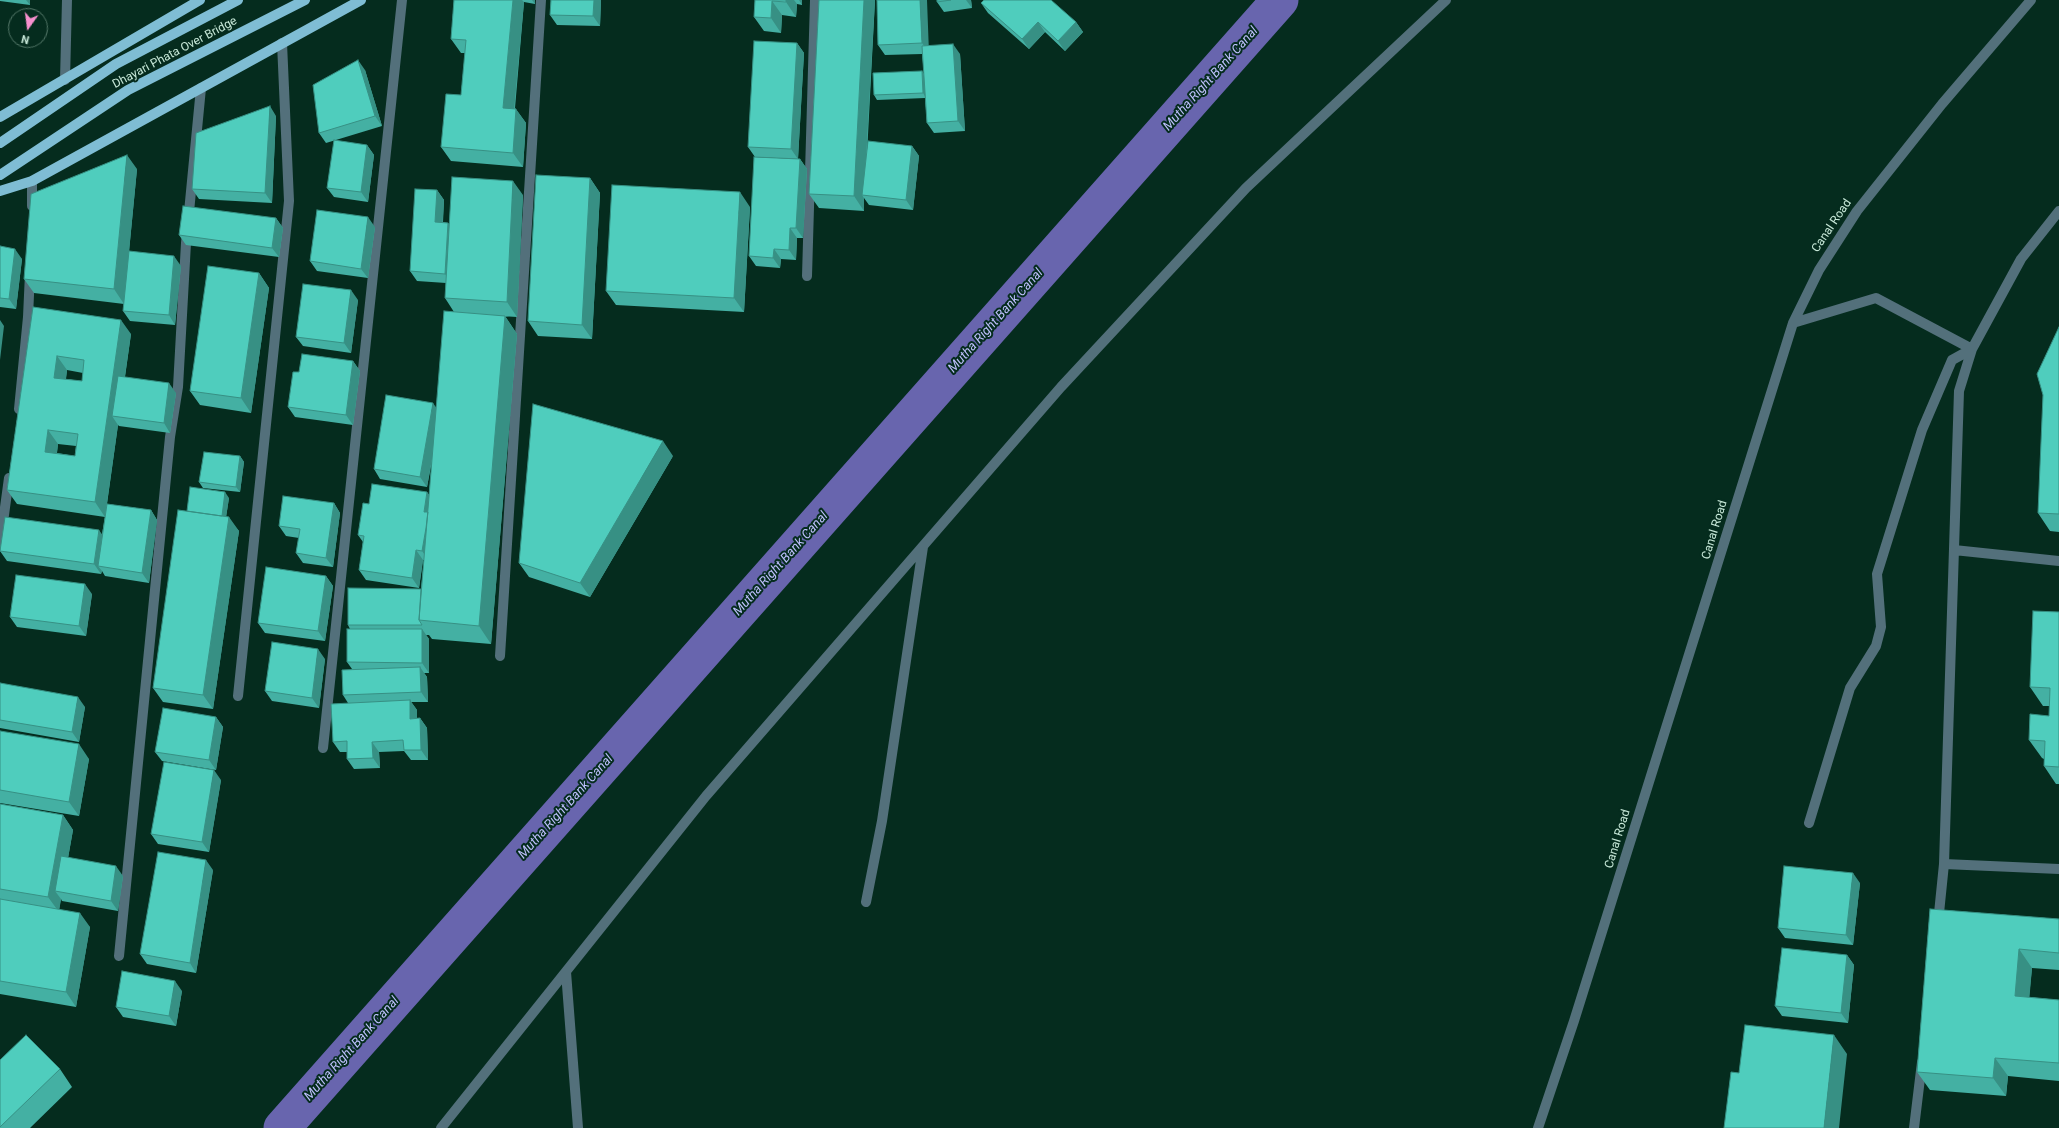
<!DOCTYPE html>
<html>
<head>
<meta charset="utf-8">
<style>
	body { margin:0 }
	#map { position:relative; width:2059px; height:1128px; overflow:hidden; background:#052c1e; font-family:Roboto,sans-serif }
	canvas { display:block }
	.north { position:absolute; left:8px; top:8px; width:40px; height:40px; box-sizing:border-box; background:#052c1e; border:1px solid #537768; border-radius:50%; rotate:194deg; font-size:11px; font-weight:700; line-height:16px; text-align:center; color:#c7e8d8 }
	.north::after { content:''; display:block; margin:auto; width:14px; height:18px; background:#f790ce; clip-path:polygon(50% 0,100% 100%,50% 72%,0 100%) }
</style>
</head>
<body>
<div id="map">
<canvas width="2059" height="1128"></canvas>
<div class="north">N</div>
</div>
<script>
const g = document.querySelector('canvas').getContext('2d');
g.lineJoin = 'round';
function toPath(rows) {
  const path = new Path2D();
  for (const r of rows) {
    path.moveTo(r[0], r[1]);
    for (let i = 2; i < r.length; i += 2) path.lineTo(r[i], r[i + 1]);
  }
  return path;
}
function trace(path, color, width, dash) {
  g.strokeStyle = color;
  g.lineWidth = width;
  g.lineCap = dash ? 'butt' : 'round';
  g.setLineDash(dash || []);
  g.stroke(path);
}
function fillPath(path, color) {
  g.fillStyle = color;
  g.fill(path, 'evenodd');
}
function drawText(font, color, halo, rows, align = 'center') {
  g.font = font + ' Roboto,sans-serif';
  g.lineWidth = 4;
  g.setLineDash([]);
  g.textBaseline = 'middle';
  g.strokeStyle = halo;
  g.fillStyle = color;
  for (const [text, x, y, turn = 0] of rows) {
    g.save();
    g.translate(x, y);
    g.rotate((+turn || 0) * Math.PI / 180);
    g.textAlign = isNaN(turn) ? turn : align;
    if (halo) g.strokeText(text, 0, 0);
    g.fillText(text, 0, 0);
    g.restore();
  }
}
trace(toPath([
	[282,1128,1280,0]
]), '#6865ae', 37);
trace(toPath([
	[65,80,67,0],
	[32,206,32,181],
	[807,276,815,0],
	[1793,323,1876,298,1972,349],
	[19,409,28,317,30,273],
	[0,544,9,478],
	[1954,550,2059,561],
	[500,656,541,0],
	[238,696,289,201,282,43],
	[323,748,402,0],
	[1809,823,1850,688,1876,646,1881,627,1877,574,1922,430,1952,360,1972,349],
	[1944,864,2059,869],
	[866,902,882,821,923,547],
	[1938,923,1944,864,1959,391,1972,349,2021,259,2059,211],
	[119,956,170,437,178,387,186,243,201,88],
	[566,972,578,1128],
	[441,1128,706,796,1061,387,1246,188,1446,0],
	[1538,1128,1574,1021,1793,323,1819,270,1857,211,1942,104,2031,0],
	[1914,1128,1922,1062]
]), '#53707b', 10);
trace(toPath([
	[0,117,200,0],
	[0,143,116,64,238,0],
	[0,175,128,90,305,0],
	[0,191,32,181,361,0]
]), '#7fbdd4', 10);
fillPath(toPath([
	[0,0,30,0,30,5,0,1],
	[454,0,535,0,535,4,524,2,515,108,526,123,523,167,451,161,441,147,461,95,465,53,461,53,451,39],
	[551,0,601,0,600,26,557,25,550,15],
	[755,0,802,0,802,5,797,4,796,17,782,15,781,33,764,31,754,17],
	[819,0,875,0,867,154,912,146,919,156,913,210,869,205,864,198,864,211,819,208,809,194],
	[877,0,928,46,960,54,965,131,934,133,927,123,925,98,877,100,874,95,922,71,924,74,922,54,885,55,878,45],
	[937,0,971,0,972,8,944,12,937,2],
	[981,3,1076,22,1083,32,1065,51,1045,32,1029,49,988,13],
	[797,43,804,53,798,159,755,157,748,147],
	[365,70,382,126,326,143,319,133],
	[276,116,272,203,199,199,192,189],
	[367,145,374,155,368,202,334,197,327,188],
	[800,159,807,169,803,238,797,238,796,260,781,259,780,268,756,266,749,256],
	[137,169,129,251,181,266,175,325,130,321,123,311,124,304,34,293,24,279],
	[590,178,600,193,592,339,538,336,528,321],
	[437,190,444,200,443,222,448,223,449,224,523,195,517,317,501,316,505,316,517,334,491,644,432,639,429,635,426,635,429,639,429,673,424,673,427,677,428,702,411,702,417,710,417,718,420,718,427,728,428,760,411,760,404,751,379,752,380,768,354,769,347,759,347,752,340,752,333,742,348,703,343,695,352,669,347,662,350,629,348,625,421,589,424,560,423,560,419,588,366,580,359,570,363,542,358,535,369,504,427,492,429,495,432,461,427,487,380,479,374,469,436,407,454,312,445,298,446,283,417,281,410,271],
	[750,207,744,312,616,305,606,291],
	[276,218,283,228,279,257,186,245,179,235],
	[375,227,368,278,317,271,310,261],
	[0,246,22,259,16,309,0,307],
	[259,273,269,288,251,413,200,405,190,391],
	[358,300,351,353,303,346,296,337],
	[33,307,131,334,125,377,176,393,170,433,119,426,118,425,107,504,151,510,157,520,149,583,105,576,102,571,101,574,7,561,0,551,102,534,105,517,17,504,7,490],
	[67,370,83,373,82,381,66,379],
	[58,444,76,446,75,456,57,453],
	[2059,327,2059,532,2050,531,2038,513],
	[353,361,360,371,353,425,295,417,288,407,299,372],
	[240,456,244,462,240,492,203,488,199,482],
	[673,456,590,597,529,577,519,563],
	[229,498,226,517,239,531,213,709,163,702,153,688,187,511],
	[334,503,340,513,333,567,303,563,296,553,299,538,286,536,279,526],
	[326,576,333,586,325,641,265,633,258,623],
	[92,594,86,636,17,627,10,617],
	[2059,612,2059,784,2056,784,2044,766,2044,759,2042,758,2029,740,2049,716,2050,706,2043,706,2030,687],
	[325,659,319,708,272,701,265,691],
	[0,683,85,707,79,742,0,728],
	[216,717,223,727,216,770,162,761,155,752],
	[0,731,89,759,79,816,0,803],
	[221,780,209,852,158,844,151,834],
	[0,804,63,815,73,830,68,858,123,876,118,911,62,901,61,899,59,909,90,927,76,1007,0,994],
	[213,870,196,973,147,964,140,954],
	[1860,883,1853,945,1785,938,1778,928],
	[1930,909,2059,919,2059,970,2032,968,2029,997,2059,1000,2059,1081,2008,1076,2006,1096,1930,1090,1917,1072],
	[1847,955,1854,965,1848,1023,1782,1016,1775,1006],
	[182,991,176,1026,123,1017,116,1007],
	[0,1060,60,1069,72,1087,30,1128,0,1128]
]), '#44b0a3');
fillPath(toPath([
	[26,0,30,0,30,5],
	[513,0,522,0,524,2,513,122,503,108],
	[532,0,535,0,535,4],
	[594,0,601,0,600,26,593,16],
	[786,0,794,0,797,4,796,17,786,2],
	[799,0,802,0,802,5],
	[864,0,875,0,864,195,862,195,864,198,864,211,854,196],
	[920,0,927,0,929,53,922,43],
	[966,0,971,0,972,8],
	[772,1,782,15,781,33,771,18],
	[1038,22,1045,32,1029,49,1022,39],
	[1076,22,1083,32,1065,51,1058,41],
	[797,43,804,53,798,159,791,149],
	[953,44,960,54,965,131,958,121],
	[358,60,365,70,382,126,375,116],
	[922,71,925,77,926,98,923,93],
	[270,106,276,116,272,203,265,193],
	[516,109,526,123,523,167,513,153],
	[367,145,374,155,368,202,361,192],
	[912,146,919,156,913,210,906,200],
	[127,155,137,169,124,304,114,289],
	[800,159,807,169,803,238,796,228],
	[590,178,600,193,592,339,582,325],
	[513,181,523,195,517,317,507,302],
	[437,190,444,200,442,232,435,222],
	[740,192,750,207,744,312,734,298],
	[368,217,375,227,368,278,361,269],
	[276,218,283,228,279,257,272,248],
	[448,223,455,233,452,284,445,274],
	[790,228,797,238,796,260,789,250],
	[15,249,22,259,16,309,9,299],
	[774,249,781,259,780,268,773,258],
	[174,256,181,266,175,325,169,315],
	[259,273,269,288,251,413,241,398],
	[351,290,358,300,351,353,344,343],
	[505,316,517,334,491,644,479,626],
	[0,320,4,326,0,360],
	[121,320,131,334,119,417,112,416,118,425,105,517,95,502],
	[57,356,67,370,64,392,54,378],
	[353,361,360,371,353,425,346,415],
	[169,383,176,393,170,433,164,423],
	[433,403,440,413,427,487,420,477],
	[48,430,58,444,55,466,45,452],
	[663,441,673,456,590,597,580,583],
	[240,456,244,462,240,492,236,487],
	[225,492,229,498,225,524,221,519],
	[427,492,434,502,428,529,424,512],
	[334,503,340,513,333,567,326,558],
	[151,510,157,520,149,583,142,573],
	[229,517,239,531,213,709,203,695],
	[426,528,433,538,429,561,422,551],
	[99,530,106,540,98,566,102,571,101,574,94,564],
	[416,550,423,560,419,588,412,578],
	[326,576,333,586,325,641,318,631],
	[85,584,92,594,86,636,79,626],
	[422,629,429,639,429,673,422,663],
	[318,649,325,659,319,708,312,698],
	[420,667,427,677,428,702,421,692],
	[78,697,85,707,79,742,72,732],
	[410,700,417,710,417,729,410,719],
	[216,717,223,727,216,770,209,760],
	[420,718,427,728,428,760,421,750],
	[372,742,379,752,380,768,373,758],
	[79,744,89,759,79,816,69,802],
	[214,770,221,780,209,852,202,842],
	[63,815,73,830,62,892,55,891,61,899,59,912,48,897],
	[206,860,213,870,196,973,190,963],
	[116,866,123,876,118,911,111,901],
	[1853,873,1860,883,1853,945,1846,935],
	[80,913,90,927,76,1007,66,992],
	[2019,949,2032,968,2028,1014,2015,996],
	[1847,955,1854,965,1848,1023,1841,1013],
	[175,981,182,991,176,1026,169,1016],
	[1834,1035,1847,1054,1839,1128,1824,1128],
	[1995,1058,2008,1076,2006,1096,1993,1078]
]), '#379084');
const building = toPath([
	[454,0,513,0,503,108,516,109,513,153,441,147,446,94,461,95,466,40,451,39,454,0],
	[551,0,594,0,593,16,550,15,551,0],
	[755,0,786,0,786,2,772,1,771,18,754,17,755,0],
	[819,0,864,0,854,196,809,194,819,0],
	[877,0,920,0,922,43,878,45,877,0],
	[937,0,951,0,937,2,937,0],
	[984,0,1051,0,1076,22,1058,41,1038,22,1022,39,981,3,984,0],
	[754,41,797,43,791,149,748,147,754,41],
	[953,44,958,121,927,123,922,46,953,44],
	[358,60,375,116,319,133,313,85,358,60],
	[922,71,923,93,874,95,873,73,922,71],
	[270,106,265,193,192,189,196,133,270,106],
	[334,140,367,145,361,192,327,188,334,140],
	[868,141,912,146,906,200,862,195,868,141],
	[127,155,114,289,24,279,31,194,127,155],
	[754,157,800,159,796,228,790,228,789,250,774,249,773,258,749,256,754,157],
	[536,175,590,178,582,325,528,321,536,175],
	[452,177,513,181,507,302,445,298,452,177],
	[612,185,740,192,734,298,606,291,612,185],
	[415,189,437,190,435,222,448,223,445,274,410,271,415,189],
	[183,206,276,218,272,248,179,235,183,206],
	[317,210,368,217,361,269,310,261,317,210],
	[0,246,15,249,9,299,0,298,0,246],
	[129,251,174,256,169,315,123,311,129,251],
	[208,266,259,273,241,398,190,391,208,266],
	[303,284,351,290,344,343,296,337,303,284],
	[33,307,121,320,95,502,7,490,33,307],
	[57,356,84,360,82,381,54,378,57,356],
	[48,430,78,434,75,456,45,452,48,430],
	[444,311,505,316,479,626,419,620,444,311],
	[2059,327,2059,514,2038,513,2043,395,2037,374,2059,327],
	[302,354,353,361,346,415,288,407,293,372,299,372,302,354],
	[118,376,169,383,164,423,112,416,118,376],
	[386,395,433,403,420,477,374,469,386,395],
	[533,404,663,441,580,583,519,563,533,404],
	[204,452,240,456,236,487,199,482,204,452],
	[372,484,427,492,424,512,428,512,426,528,422,551,416,550,412,578,359,570,364,536,358,535,363,503,369,504,372,484],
	[190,487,225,492,222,516,187,511,190,487],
	[283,496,334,503,326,558,296,553,300,529,279,526,283,496],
	[107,504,151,510,142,573,98,566,107,504],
	[178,510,229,517,203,695,153,688,178,510],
	[5,517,99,530,94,564,0,551,5,517],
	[266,567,326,576,318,631,258,623,266,567],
	[16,575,85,584,79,626,10,617,16,575],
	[348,588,421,589,419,620,422,625,348,625,348,588],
	[2033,611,2059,612,2059,767,2044,766,2045,741,2029,740,2030,714,2049,716,2050,688,2030,687,2033,611],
	[347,629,422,629,422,663,347,662,347,629],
	[272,642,318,649,312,698,265,691,272,642],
	[420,667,421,692,343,695,342,670,420,667],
	[0,683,78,697,72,732,0,720,0,683],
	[410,700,410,719,420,718,421,750,404,750,403,740,372,742,373,758,347,759,347,741,333,742,331,704,410,700],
	[163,708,216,717,209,760,155,752,163,708],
	[0,731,79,744,69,802,0,790,0,731],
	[164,762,214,770,202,842,151,834,164,762],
	[0,804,63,815,48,897,0,889,0,804],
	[158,852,206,860,190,963,140,954,158,852],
	[61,856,116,866,111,901,55,891,61,856],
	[1784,866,1853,873,1846,935,1778,928,1784,866],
	[0,899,80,913,66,992,0,981,0,899],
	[1930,909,2059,919,2059,953,2019,949,2015,996,2059,1000,2059,1063,1995,1058,1993,1078,1917,1072,1930,909],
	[1782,948,1847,955,1841,1013,1775,1006,1782,948],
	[122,971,175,981,169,1016,116,1007,122,971],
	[1745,1025,1834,1035,1824,1128,1724,1128,1731,1072,1739,1073,1745,1025],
	[26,1035,60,1069,0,1127,0,1060,26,1035]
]);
fillPath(building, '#4fcdbd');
trace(building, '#379084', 1);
drawText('12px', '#c7e8d8', '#052c1e', [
	["Dhayari Phata Over Bridge",175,53,-28],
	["Canal Road",1832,226,-56],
	["Canal Road",1715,530,-73],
	["Canal Road",1618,839,-73]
]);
drawText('italic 13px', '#bfc0fd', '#052c1e', [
	["Mutha Right Bank Canal",1211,79,-48],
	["Mutha Right Bank Canal",996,321,-48],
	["Mutha Right Bank Canal",781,564,-48],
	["Mutha Right Bank Canal",566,807,-48],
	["Mutha Right Bank Canal",352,1049,-48]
]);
</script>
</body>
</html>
